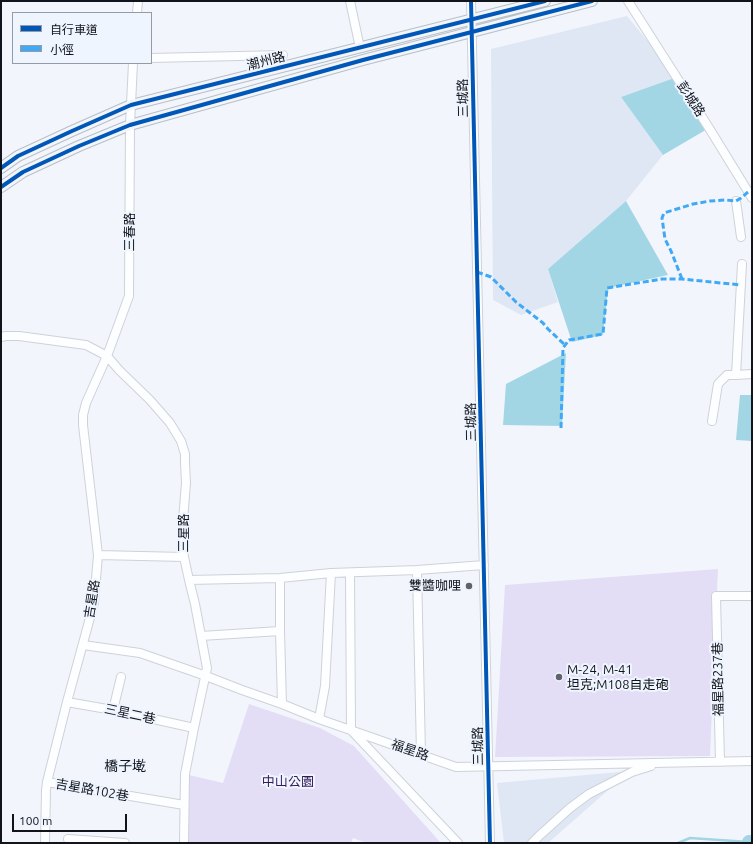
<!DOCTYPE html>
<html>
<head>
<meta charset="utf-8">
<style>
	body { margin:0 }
	#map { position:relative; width:753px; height:844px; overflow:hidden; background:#f2f6fc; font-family:Ubuntu,"Noto Sans TC",sans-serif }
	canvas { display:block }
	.frame { position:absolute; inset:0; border:2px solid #11141a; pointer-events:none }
	.legend { position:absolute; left:12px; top:12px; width:140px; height:52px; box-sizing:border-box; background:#eff5ff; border:1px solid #969ba3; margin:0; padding:5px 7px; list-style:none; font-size:12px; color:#11141a }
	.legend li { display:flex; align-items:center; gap:8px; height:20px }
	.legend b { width:20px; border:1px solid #969ba3 }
	.scale { position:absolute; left:12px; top:814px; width:115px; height:18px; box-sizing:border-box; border:2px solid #11141a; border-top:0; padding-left:5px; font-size:12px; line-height:14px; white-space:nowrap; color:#11141a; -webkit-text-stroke:3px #eff5ff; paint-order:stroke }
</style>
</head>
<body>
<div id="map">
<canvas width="753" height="844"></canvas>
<div class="frame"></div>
<ul class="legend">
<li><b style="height:5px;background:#0057b8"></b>自行車道</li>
<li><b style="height:5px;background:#3fa9f5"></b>小徑</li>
</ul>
<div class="scale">100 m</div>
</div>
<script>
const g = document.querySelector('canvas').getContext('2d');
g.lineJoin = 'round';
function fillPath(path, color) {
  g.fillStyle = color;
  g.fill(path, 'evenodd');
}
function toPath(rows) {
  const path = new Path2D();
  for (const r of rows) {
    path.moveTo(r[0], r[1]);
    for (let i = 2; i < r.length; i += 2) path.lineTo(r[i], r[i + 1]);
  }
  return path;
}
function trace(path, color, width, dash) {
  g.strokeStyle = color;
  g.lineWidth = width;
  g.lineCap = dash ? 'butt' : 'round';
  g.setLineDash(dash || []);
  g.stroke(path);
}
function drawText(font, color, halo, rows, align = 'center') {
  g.font = font + ' Ubuntu,"Noto Sans TC",sans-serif';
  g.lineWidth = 4;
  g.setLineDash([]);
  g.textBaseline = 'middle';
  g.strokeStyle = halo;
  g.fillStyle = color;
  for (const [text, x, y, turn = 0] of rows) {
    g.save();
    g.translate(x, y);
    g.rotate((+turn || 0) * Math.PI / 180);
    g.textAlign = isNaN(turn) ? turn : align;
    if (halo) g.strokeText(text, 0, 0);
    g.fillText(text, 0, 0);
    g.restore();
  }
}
fillPath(toPath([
	[627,16,677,77,621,97,663,155,626,201,548,269,558,302,521,315,493,300,491,49],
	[630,771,548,843,504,843,497,783]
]), '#dfe7f4');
fillPath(toPath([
	[718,569,710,756,495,757,505,585],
	[249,704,320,728,354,746,441,843,366,843,353,838,351,843,184,843,185,774,223,783]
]), '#e3def6');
fillPath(toPath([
	[677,77,709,128,663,155,621,97],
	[626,201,668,275,608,288,603,335,572,342,548,269],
	[566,353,562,426,503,425,506,384],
	[740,395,752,395,752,441,736,440]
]), '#a2d6e4');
trace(toPath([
	[678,843,690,838,749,842]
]), '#a2d6e4', 2.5);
trace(toPath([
	[749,842,752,843]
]), '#a2d6e4', 14);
const minor = toPath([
	[350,1,360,48],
	[471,1,490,843],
	[628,1,709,128,752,198],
	[137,13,138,1],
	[151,58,283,55],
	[736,201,741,237],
	[742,264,736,375,752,374],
	[1,337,6,336,19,336,86,345,107,356,119,370,150,400,170,423,181,441,185,454,185,462,186,483,182,534,184,557,189,580,195,604,207,668,194,728,185,774,184,843],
	[712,421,718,384,727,375,736,375],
	[98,555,184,557],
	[417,570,421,754],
	[350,573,351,730,458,843],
	[280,578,280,631,282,704],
	[189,580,280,578,331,573,417,570,484,565],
	[201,636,280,631],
	[83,645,140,653,206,676,242,690,282,704,319,719,456,767,752,761],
	[67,702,113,710,194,728],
	[113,710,121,677],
	[319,719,325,686,331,573],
	[720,762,716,596,752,596],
	[47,782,184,805],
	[68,839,125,843],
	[45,843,46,790,47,782,67,702,94,603,98,555,83,425,83,415,86,403,107,356,129,296,130,125,133,63],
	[532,843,539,836,570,808,589,794,632,772,651,766]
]);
const major = toPath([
	[1,168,18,156,72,131,131,105,545,1],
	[1,187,23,172,79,146,130,125,363,60,592,1]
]);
trace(minor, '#ced2d8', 10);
trace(major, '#b8bfc6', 12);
trace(minor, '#fdfeff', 8);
trace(major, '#f2f5f9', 10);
trace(toPath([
	[477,272,491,277,516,302,543,323,548,329,565,345],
	[682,279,671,251,665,239,662,218,664,213,693,204,710,201,726,200,736,201,741,198,748,192],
	[561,428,563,348,569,340,603,334,607,288,662,279,682,279,741,285]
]), '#3fa9f5', 3, [6, 3]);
trace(toPath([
	[471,1,490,843],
	[1,168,18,156,72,131,131,105,545,1],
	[1,187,23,172,79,146,130,125,363,60,592,1]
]), '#0057b8', 4);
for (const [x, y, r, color] of [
	[469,586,4,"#606369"],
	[559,677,4,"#606369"]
]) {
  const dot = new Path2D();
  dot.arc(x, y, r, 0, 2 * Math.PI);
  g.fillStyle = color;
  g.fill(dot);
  trace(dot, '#eff5ff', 1.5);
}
drawText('13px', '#11141a', '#eff5ff', [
	["潮州路",266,61,-14],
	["三城路",463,98,-91],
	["彭城路",691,99,57],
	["三春路",130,232,-90],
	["三城路",471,422,-91],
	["三星路",184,533,-90],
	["吉星路",92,599,-81],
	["福星路237巷",718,679,-91],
	["三星二巷",130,714,12],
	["三城路",478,746,-91],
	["福星路",410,750,19],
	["吉星路102巷",92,790,10]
]);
drawText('13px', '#11141a', '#eff5ff', [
	["雙醬咖哩",461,586],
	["M-24, M-41",567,670,"left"],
	["坦克;M108自走砲",567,685,"left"]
], 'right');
drawText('13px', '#351b59', '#eff5ff', [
	["中山公園",288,782]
]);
drawText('14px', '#11141a', '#eff5ff', [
	["橋子墘",125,766]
]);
</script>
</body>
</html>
